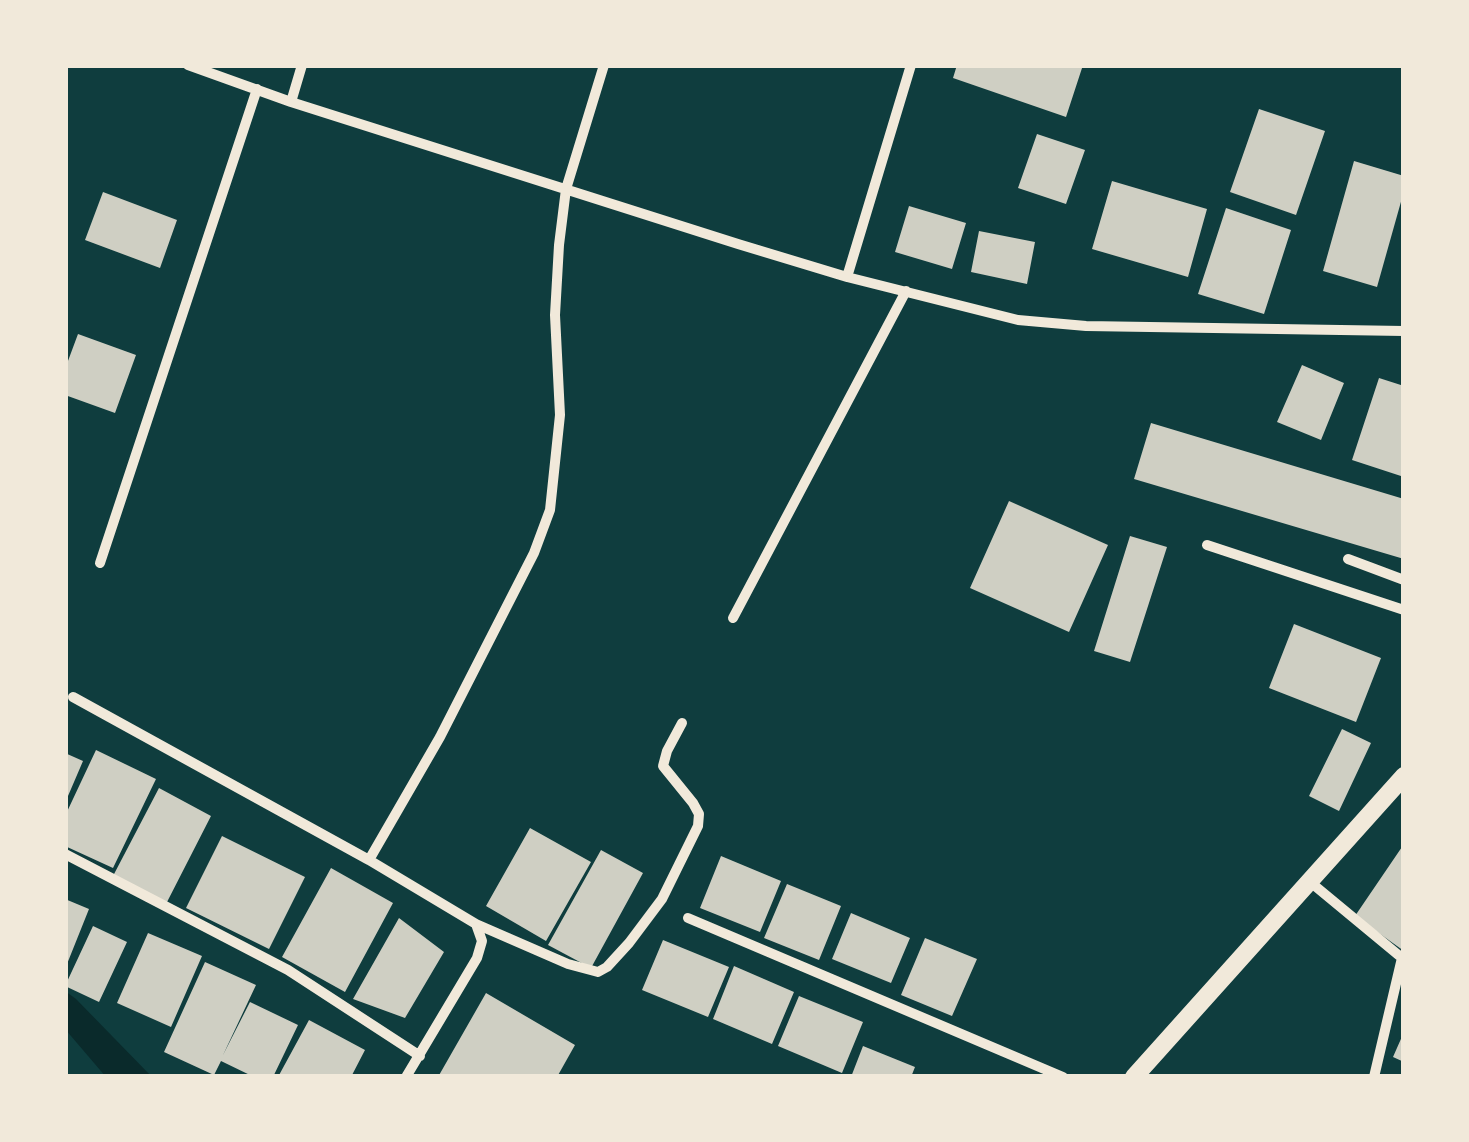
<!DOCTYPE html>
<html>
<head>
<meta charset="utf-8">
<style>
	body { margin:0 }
	#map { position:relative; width:1469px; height:1142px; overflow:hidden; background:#0f3d3e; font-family:"Open Sans",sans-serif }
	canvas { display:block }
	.frame { position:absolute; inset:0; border:68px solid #f1e9da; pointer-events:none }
</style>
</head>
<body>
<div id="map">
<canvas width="1469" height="1142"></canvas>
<div class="frame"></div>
</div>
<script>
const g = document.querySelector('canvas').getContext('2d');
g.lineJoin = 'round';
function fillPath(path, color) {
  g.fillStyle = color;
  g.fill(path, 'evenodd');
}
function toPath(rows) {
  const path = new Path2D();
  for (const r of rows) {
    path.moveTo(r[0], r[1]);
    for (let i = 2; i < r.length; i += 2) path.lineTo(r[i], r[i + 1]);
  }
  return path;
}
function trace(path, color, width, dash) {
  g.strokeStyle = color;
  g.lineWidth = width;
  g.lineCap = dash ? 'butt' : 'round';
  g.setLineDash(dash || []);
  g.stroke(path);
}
fillPath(toPath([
	[65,991,76,999,152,1077,106,1077,65,1029]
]), '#0a2a2b');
fillPath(toPath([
	[957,65,1083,65,1066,117,953,78],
	[1259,109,1325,131,1296,215,1230,192],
	[1037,134,1085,150,1066,204,1018,188],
	[1354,161,1404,176,1404,191,1377,287,1323,271],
	[1112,181,1207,209,1188,277,1092,249],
	[103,192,177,220,160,268,85,240],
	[909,206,966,223,952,269,895,252],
	[1226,208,1291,230,1264,314,1198,294],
	[979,231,1035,242,1027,284,971,272],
	[78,334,136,355,115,413,65,395,65,369],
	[1302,365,1344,383,1321,440,1277,422],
	[1379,378,1404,386,1404,477,1352,460],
	[1151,423,1404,499,1404,559,1134,479],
	[1009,501,1108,545,1069,632,970,588],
	[1130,536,1167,547,1130,662,1094,651],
	[1294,624,1381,658,1356,722,1269,688],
	[1342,729,1371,743,1339,811,1309,796],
	[96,750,156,779,113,868,65,846,65,816],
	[65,753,83,761,65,803],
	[159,788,211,816,166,904,113,876],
	[530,828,591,862,546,941,486,906],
	[222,836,305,877,269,949,186,908],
	[1404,844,1404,951,1355,916],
	[601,850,643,873,591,968,548,945],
	[721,856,781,881,760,932,700,908],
	[331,868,393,903,345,992,282,957],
	[787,884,841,906,819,960,764,938],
	[65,899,89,909,65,969],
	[851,913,910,938,891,983,832,959],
	[399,918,444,952,405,1018,353,999],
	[93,926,127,942,99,1002,65,986],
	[148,933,202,956,171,1027,117,1003],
	[925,938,977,959,952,1016,901,995],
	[663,940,729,967,708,1017,642,990],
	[205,962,256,985,223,1055,250,1002,298,1025,273,1077,254,1077,221,1061,214,1075,164,1052],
	[734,966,794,992,772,1044,713,1019],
	[486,993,575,1045,557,1077,438,1077],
	[799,996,863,1022,842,1073,778,1046],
	[309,1020,365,1050,351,1077,278,1077],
	[1404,1032,1404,1062,1393,1057],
	[863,1046,915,1067,911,1077,851,1077]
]), '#cfcfc3');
trace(toPath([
	[188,65,291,102,738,244,847,277,1018,320,1086,326,1404,331],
	[291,102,302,65],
	[847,277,911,65],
	[1207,545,1404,610],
	[1348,559,1404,580],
	[100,563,257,89],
	[733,618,906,291],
	[73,697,369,860,476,924,568,964,598,972,607,967,629,943,662,899,698,826,699,814,693,803,663,766,667,751,682,723],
	[65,854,288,970,420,1056],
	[369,860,440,737,534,553,550,510,560,415,555,315,559,245,566,189,604,65],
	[1309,881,1402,958,1374,1077],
	[688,918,1063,1077],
	[406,1077,477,958,482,941,476,924]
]), '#f1e9da', 10);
trace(toPath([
	[1134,1077,1404,776]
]), '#f1e9da', 18);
</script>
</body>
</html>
